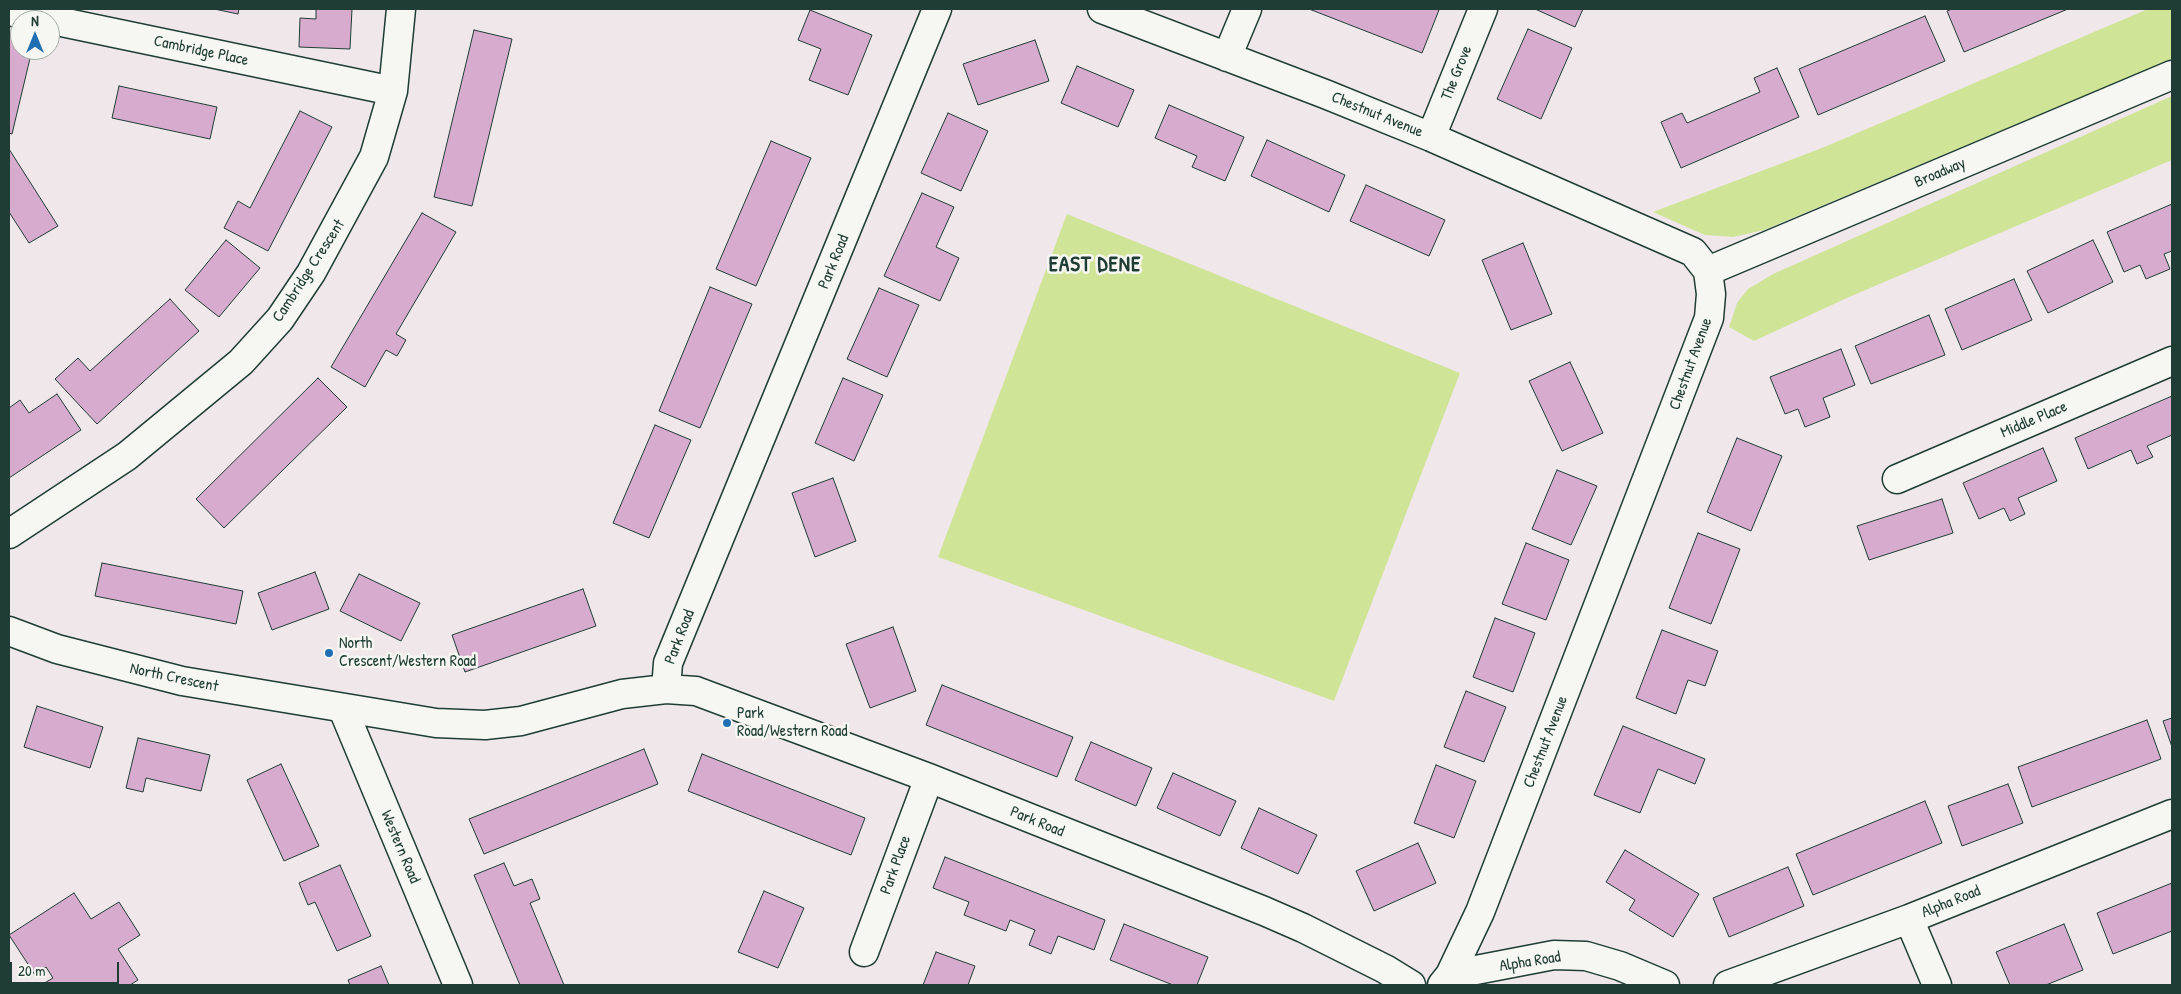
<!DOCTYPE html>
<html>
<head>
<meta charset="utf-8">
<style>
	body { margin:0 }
	#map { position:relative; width:2181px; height:994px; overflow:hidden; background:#f0e7eb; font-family:"Patrick Hand",sans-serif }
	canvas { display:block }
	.frame { position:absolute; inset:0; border:10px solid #1f3d34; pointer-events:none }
	.north { position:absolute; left:10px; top:10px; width:50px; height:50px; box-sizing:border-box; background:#f6f6f2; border:1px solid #a0aca6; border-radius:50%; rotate:0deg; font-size:14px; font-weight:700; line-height:20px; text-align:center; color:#1f3d34 }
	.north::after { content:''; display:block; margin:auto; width:18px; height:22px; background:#1f6fb2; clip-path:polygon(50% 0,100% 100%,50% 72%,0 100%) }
	.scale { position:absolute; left:10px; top:962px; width:109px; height:22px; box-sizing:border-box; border:2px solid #1f3d34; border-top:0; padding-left:6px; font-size:15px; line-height:18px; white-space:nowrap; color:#1f3d34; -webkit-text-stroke:4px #f6f6f2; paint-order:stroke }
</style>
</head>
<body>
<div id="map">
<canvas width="2181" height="994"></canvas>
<div class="frame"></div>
<div class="north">N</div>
<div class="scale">20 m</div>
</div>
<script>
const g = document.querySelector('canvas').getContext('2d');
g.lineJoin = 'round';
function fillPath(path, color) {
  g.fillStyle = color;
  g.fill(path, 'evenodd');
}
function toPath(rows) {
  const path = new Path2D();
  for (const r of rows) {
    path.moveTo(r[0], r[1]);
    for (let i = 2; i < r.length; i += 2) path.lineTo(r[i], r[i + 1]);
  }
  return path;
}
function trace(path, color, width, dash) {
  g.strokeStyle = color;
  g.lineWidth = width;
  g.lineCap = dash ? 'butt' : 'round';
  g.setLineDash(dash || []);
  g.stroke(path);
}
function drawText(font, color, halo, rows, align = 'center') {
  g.font = font + ' "Patrick Hand",sans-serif';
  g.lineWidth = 5;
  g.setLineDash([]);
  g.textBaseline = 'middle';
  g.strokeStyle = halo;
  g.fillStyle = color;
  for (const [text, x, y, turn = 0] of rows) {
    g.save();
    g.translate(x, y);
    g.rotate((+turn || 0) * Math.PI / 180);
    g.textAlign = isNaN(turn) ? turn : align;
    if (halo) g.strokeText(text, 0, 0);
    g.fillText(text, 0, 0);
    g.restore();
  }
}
fillPath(toPath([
	[2148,9,2172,9,2172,59,1764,230,1733,237,1705,235,1653,212,1822,148],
	[2172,96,2172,160,1849,297,1754,341,1729,327,1737,303,1748,289,1773,274],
	[1067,214,1460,373,1334,701,938,557]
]), '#d0e498');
const building = toPath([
	[214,9,239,9,238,14,214,9],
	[316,9,352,9,350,49,299,47,300,18,316,19,316,9],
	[1309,9,1435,9,1439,10,1422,53,1309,9],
	[1535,9,1583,9,1575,27,1535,9],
	[1952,9,2068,9,1964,52,1947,11,1952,9],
	[810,10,872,35,848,95,809,80,821,49,798,40,810,10],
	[1925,16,1945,61,1818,115,1799,69,1925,16],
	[1528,29,1572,48,1541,119,1497,99,1528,29],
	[474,30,512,39,472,206,434,197,474,30],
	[9,34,20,37,20,50,32,50,12,134,9,133,9,34],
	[1035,40,1049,81,978,105,963,64,1035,40],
	[1077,66,1134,90,1118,127,1061,103,1077,66],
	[1777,68,1799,117,1681,168,1661,122,1682,113,1687,123,1760,92,1754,78,1777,68],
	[119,86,217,107,210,139,112,118,119,86],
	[1169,105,1244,137,1225,181,1192,167,1197,156,1155,138,1169,105],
	[300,111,332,127,268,251,224,228,238,201,250,208,300,111],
	[948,113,988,131,961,191,921,173,948,113],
	[1267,140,1345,175,1329,212,1251,176,1267,140],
	[771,141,811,158,756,286,716,269,771,141],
	[9,149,58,226,29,243,9,212,9,149],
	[1366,185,1445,220,1429,256,1350,221,1366,185],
	[922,193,954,207,936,247,959,258,940,301,884,276,922,193],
	[2172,204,2172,251,2164,254,2170,269,2146,279,2140,265,2124,272,2107,232,2172,204],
	[422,213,456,232,396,334,406,340,397,356,386,350,365,387,331,367,422,213],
	[226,240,260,268,219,317,185,290,226,240],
	[2093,240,2113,282,2048,313,2027,271,2093,240],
	[1523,243,1552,314,1511,330,1482,260,1523,243],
	[2014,279,2032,320,1962,350,1945,309,2014,279],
	[710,287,752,304,700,428,659,411,710,287],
	[879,288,919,305,887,377,847,359,879,288],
	[170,299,199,331,97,424,55,379,78,358,90,371,170,299],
	[1929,315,1945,355,1871,384,1855,346,1929,315],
	[1841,349,1855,385,1823,398,1830,417,1805,427,1798,409,1785,414,1770,377,1841,349],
	[1570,362,1603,433,1562,451,1529,381,1570,362],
	[318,378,347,407,224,528,196,499,318,378],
	[843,378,883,395,854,461,815,443,843,378],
	[57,394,81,430,9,478,9,408,20,400,29,413,57,394],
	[2172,396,2172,435,2147,446,2153,457,2137,464,2131,450,2088,469,2075,438,2172,396],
	[655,425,691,440,649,538,613,523,655,425],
	[1737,438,1782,456,1751,531,1707,512,1737,438],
	[2043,448,2057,481,2018,498,2025,514,2010,521,2004,508,1979,519,1963,483,2043,448],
	[1557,470,1597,486,1571,545,1532,529,1557,470],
	[833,478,856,541,815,557,792,493,833,478],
	[1942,499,1953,533,1869,560,1857,526,1942,499],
	[1698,533,1740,549,1711,624,1669,608,1698,533],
	[1526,543,1569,560,1546,620,1502,604,1526,543],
	[102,563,243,591,236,624,95,596,102,563],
	[315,572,329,609,272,630,258,593,315,572],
	[359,574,420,603,401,641,340,611,359,574],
	[583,589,596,626,465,672,452,635,583,589],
	[1495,618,1535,633,1513,692,1473,677,1495,618],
	[893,627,916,691,870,708,846,644,893,627],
	[1662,630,1718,651,1705,686,1688,680,1676,714,1636,698,1662,630],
	[942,685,1073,737,1057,777,926,725,942,685],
	[1466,691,1506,707,1484,762,1444,747,1466,691],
	[37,706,103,727,90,768,24,747,37,706],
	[2172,718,2172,747,2163,721,2172,718],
	[2147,720,2161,759,2032,807,2018,767,2147,720],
	[1623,726,1705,759,1695,784,1658,769,1640,813,1594,795,1623,726],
	[138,738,210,755,201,791,146,778,143,792,126,788,138,738],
	[1091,742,1152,768,1136,806,1075,780,1091,742],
	[644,749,658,784,484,854,469,819,644,749],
	[702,754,865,818,851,855,688,791,702,754],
	[281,764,319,846,284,861,247,780,281,764],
	[1436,765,1476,781,1454,838,1414,823,1436,765],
	[1173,773,1236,801,1220,836,1157,808,1173,773],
	[2008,784,2023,823,1962,846,1948,806,2008,784],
	[1925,801,1942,843,1813,895,1796,854,1925,801],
	[1259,808,1317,835,1298,874,1241,848,1259,808],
	[1418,843,1436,883,1374,911,1356,871,1418,843],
	[1625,850,1699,894,1673,937,1629,910,1635,900,1606,882,1625,850],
	[945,857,1105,920,1094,950,1058,936,1051,954,1029,945,1035,930,1010,920,1006,931,964,915,969,902,933,888,945,857],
	[504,863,514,886,532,879,540,899,530,903,564,985,520,985,474,875,504,863],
	[340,865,371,936,337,951,315,902,308,905,299,883,340,865],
	[1788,867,1804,906,1729,937,1713,898,1788,867],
	[2172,883,2172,931,2113,954,2097,913,2172,883],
	[764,891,804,908,778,968,738,952,764,891],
	[74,893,91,919,119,902,140,935,118,949,138,980,130,985,41,985,53,978,46,967,35,975,9,935,74,893],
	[1124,924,1208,957,1197,985,1173,985,1110,960,1124,924],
	[2064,924,2083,970,2046,985,2010,985,1996,952,2064,924],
	[936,952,975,966,968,985,923,985,936,952],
	[381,966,389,985,350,985,348,980,381,966]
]);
fillPath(building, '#d7abce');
trace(building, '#1f3d34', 1);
const street = toPath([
	[1102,9,1325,94,1431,137,1693,252,1708,271,1711,294,1709,318,1480,912,1450,975,1442,985],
	[9,11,393,91],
	[1227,57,1247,9],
	[1431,137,1483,9],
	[1708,271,2172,75],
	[1897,479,2172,361],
	[9,534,127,456,241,362,280,319,311,273,374,157,393,91,401,9],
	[9,631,57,649,182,681,436,723,485,725,521,721,622,694,666,689,696,691,929,778,1264,911,1303,928,1385,969,1411,985],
	[666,689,668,663,937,9],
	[343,709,458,985],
	[1909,919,1937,985],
	[864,952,929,778],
	[1450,975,1554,955,1586,956,1620,966,1665,985],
	[1728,985,1909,919,2172,814]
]);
trace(street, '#1f3d34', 31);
trace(street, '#f6f6f2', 28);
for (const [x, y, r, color] of [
	[329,653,5,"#1f6fb2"],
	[727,723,5,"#1f6fb2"]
]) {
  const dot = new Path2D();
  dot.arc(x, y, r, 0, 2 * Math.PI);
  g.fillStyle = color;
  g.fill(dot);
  trace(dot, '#f6f6f2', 2);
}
drawText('16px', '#1f3d34', '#f6f6f2', [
	["Cambridge Place",201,51,12],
	["The Grove",1457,73,-68],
	["Chestnut Avenue",1377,115,22],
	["Broadway",1940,173,-23],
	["Park Road",834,262,-68],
	["Cambridge Crescent",309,271,-57],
	["Chestnut Avenue",1691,364,-70],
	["Middle Place",2034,420,-23],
	["Park Road",680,637,-69],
	["North Crescent",174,678,12],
	["Chestnut Avenue",1546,742,-69],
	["Park Road",1037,822,22],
	["Western Road",400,847,67],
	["Park Place",896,865,-70],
	["Alpha Road",1951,902,-22],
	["Alpha Road",1530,962,-9]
]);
drawText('16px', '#1f3d34', '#f6f6f2', [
	["North",339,644],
	["Crescent/Western Road",339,662],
	["Park",737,714],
	["Road/Western Road",737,732]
], 'left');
g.letterSpacing = '1px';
drawText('bold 21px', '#1f3d34', '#f6f6f2', [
	["EAST DENE",1095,265]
]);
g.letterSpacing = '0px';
</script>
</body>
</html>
